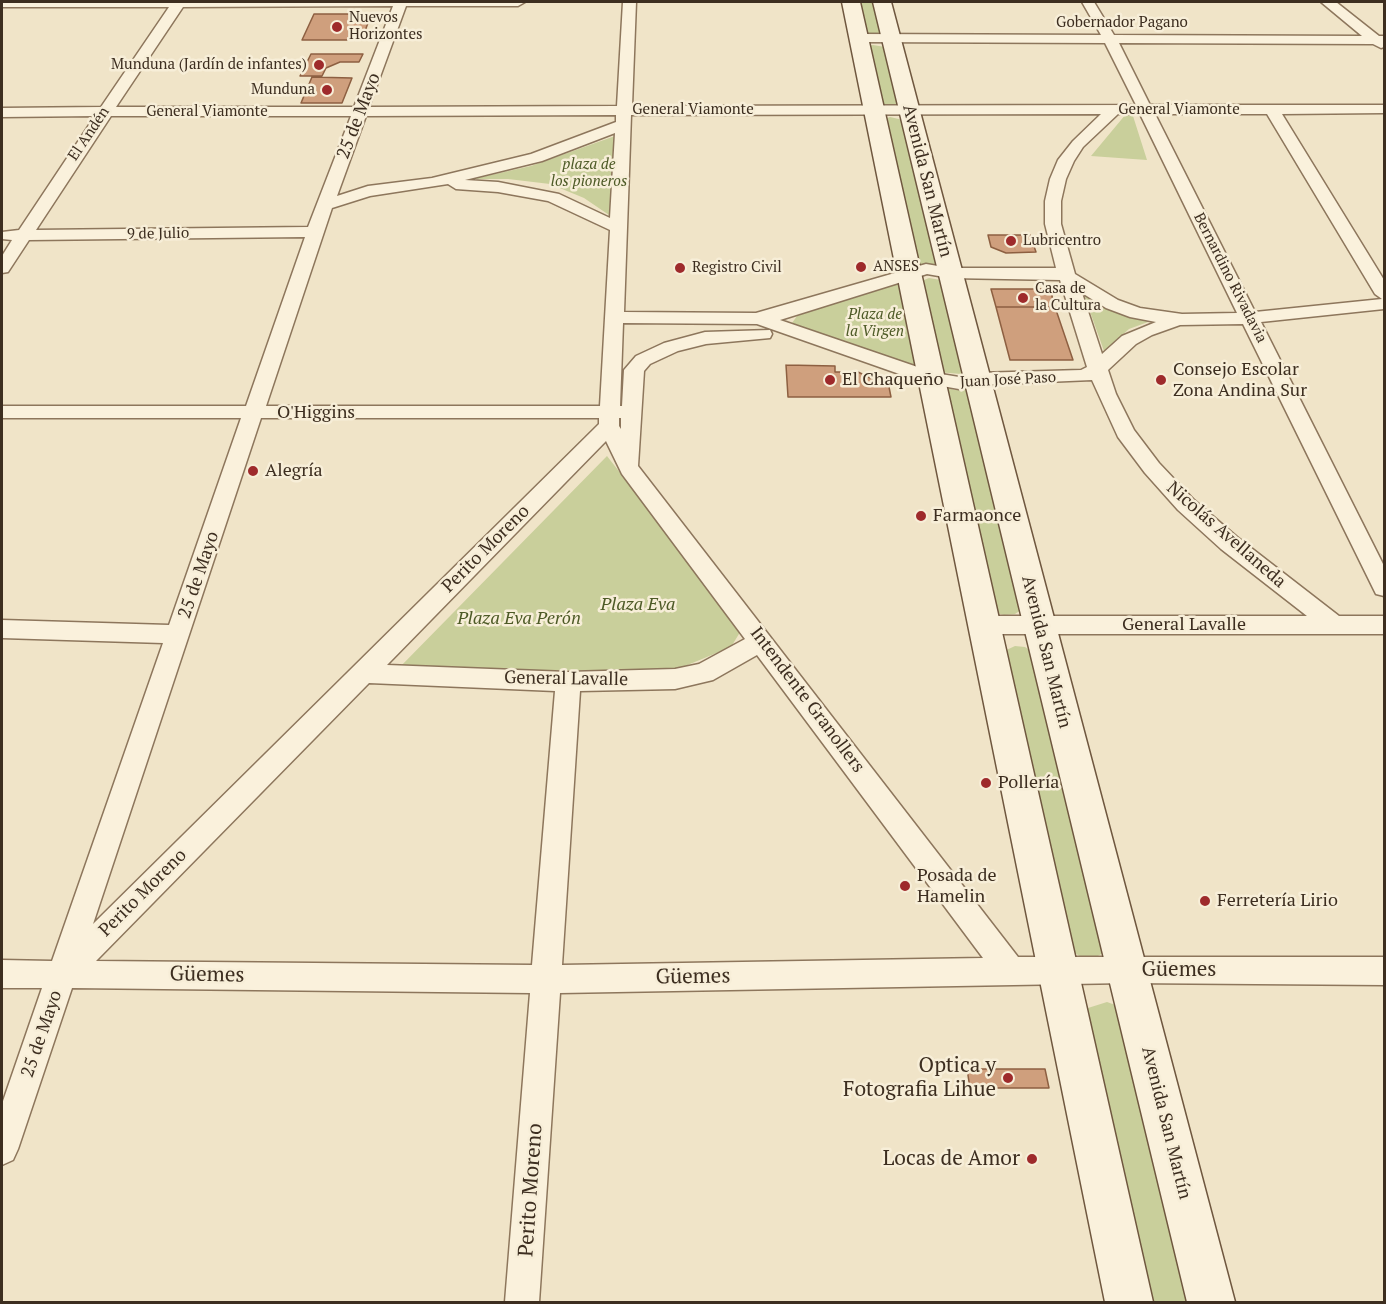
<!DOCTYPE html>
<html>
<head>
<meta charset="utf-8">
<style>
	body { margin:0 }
	#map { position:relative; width:1386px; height:1304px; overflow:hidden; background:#f0e4c8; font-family:"PT Serif",serif }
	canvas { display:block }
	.frame { position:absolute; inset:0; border:3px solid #3d2e20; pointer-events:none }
</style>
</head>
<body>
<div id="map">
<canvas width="1386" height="1304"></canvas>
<div class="frame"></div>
</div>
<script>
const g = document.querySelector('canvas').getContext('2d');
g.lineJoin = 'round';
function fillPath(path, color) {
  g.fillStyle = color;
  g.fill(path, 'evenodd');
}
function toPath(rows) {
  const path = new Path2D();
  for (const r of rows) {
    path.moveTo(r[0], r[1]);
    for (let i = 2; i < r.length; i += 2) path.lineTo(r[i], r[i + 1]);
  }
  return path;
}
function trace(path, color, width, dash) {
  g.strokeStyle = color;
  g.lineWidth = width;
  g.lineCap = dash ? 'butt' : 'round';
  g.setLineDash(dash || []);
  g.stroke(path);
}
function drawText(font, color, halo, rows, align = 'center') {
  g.font = font + ' "PT Serif",serif';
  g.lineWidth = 5;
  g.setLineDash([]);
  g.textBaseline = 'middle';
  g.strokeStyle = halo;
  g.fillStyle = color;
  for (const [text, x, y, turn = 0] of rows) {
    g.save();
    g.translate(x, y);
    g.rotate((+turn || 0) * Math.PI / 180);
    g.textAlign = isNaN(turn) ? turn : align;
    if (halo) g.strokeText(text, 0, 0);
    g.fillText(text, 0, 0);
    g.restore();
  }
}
fillPath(toPath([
	[857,2,875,2,881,35,865,34],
	[873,45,885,47,900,105,880,106,868,46],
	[1126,114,1133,116,1147,160,1091,156],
	[890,117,903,120,942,266,917,267,885,119],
	[615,136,612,217,584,198,550,184,508,179,473,179,531,166],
	[929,278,941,280,965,371,961,374,938,372,919,282],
	[890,284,900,285,916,368,795,327,792,323,797,316],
	[1083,292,1145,319,1148,322,1129,329,1104,351],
	[944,387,955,390,969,387,1021,610,1015,614,1004,615,993,612],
	[607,456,742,629,731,647,673,671,398,669],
	[1015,646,1025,647,1032,652,1105,952,1096,957,1081,957,1069,949,1000,653],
	[1107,1002,1118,1006,1129,1026,1196,1302,1146,1302,1083,1026,1088,1008]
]), '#c9cf9b');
const building = toPath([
	[314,14,371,14,362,40,302,40,314,14],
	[311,54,363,54,359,62,340,62,326,68,322,76,300,76,311,54],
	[312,77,352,78,342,103,301,103,312,77],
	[988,235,1030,235,1036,252,1006,253,991,247,988,235],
	[991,289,1050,289,1055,307,996,307,991,289],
	[996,307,1055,307,1073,360,1010,360,996,307],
	[786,365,835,366,835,372,858,372,889,387,891,397,788,397,786,365],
	[967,1069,1045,1069,1049,1088,970,1088,967,1069]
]);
fillPath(building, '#cf9f7d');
trace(building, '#8d5f41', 1.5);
const minor = toPath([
	[2,2,525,2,518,6,406,6,369,107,617,106,623,2,636,2,632,106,1136,105,1105,43,859,42,852,38,859,34,1101,35,1082,2,1094,2,1114,35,1362,36,1321,2,1336,2,1379,36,1384,36,1384,47,1381,48,1373,44,1119,43,1150,105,1384,105,1384,113,1282,114,1384,280,1384,309,1261,322,1384,566,1384,596,1376,594,1373,588,1243,324,1180,325,1152,335,1136,344,1108,370,1116,394,1134,430,1159,463,1194,500,1237,537,1339,616,1384,616,1384,634,984,634,976,631,972,625,976,619,984,616,1307,616,1221,549,1178,510,1145,473,1118,437,1092,380,977,385,959,389,925,383,757,324,623,323,620,406,622,406,624,370,636,356,664,343,705,332,770,330,772,334,770,338,706,344,678,351,650,364,644,371,638,466,1018,957,1384,957,1384,985,1127,983,560,993,539,1302,505,1302,530,993,72,988,18,1149,13,1160,2,1165,2,1104,42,988,2,988,2,960,52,961,163,643,2,638,2,620,169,625,241,418,2,418,2,406,246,406,305,237,29,240,8,272,2,273,2,256,12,240,2,239,2,232,19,230,95,116,2,117,2,108,101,107,169,7,2,7,2,2],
	[393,6,354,107,116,107,183,7,393,6],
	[1101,114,1073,141,1058,160,1050,179,1045,201,1045,224,1056,268,950,268,926,264,756,313,624,312,631,115,1101,114],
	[1118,114,1140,114,1237,313,1182,314,1140,308,1118,300,1075,274,1061,224,1061,201,1066,179,1074,161,1083,147,1118,114],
	[1155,114,1267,114,1375,294,1382,299,1255,312,1155,114],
	[616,115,616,122,531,154,432,178,368,186,337,196,366,116,616,115],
	[111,116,351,116,308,227,36,230,111,116],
	[615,133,610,218,559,194,498,182,465,180,542,161,615,133],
	[448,184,456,189,498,192,548,201,610,230,600,406,266,406,332,208,370,196,448,184],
	[927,274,950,278,1060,280,1087,367,1081,370,977,373,959,377,935,373,780,320,927,274],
	[1082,293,1106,308,1130,317,1156,322,1122,336,1102,354,1082,293],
	[261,418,599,418,599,424,93,924,261,418],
	[619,418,621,418,621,429,619,426,619,418],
	[606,441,622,474,745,639,699,664,675,669,568,672,387,665,606,441],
	[757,655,983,958,562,965,580,691,675,689,713,680,757,655],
	[369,683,555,691,532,965,96,961,369,683]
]);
const secondary = toPath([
	[842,2,860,2,1153,1302,1105,1302,842,2],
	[873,2,891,2,1235,1302,1187,1302,873,2]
]);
trace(minor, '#8d765c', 3);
trace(secondary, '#6f573f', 3);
fillPath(minor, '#faf1dc');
fillPath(secondary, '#faf1dc');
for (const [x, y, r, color] of [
	[337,27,6,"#9e2a2b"],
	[319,65,6,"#9e2a2b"],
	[327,90,6,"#9e2a2b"],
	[1011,241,6,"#9e2a2b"],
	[861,267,6,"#9e2a2b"],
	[680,268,6,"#9e2a2b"],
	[1023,298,6,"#9e2a2b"],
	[830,380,6,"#9e2a2b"],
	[1161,380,6,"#9e2a2b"],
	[253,471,6,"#9e2a2b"],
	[921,516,6,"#9e2a2b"],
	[986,783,6,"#9e2a2b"],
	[905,886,6,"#9e2a2b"],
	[1205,901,6,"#9e2a2b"],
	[1008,1078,6,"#9e2a2b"],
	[1032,1159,6,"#9e2a2b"]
]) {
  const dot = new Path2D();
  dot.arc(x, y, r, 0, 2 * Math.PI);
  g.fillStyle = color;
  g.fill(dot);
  trace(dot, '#f7eed8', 2);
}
drawText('15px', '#3d2e20', '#f7eed8', [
	["Nuevos",349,18],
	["Horizontes",349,35],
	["Munduna (Jardín de infantes)",307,65,"right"],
	["Munduna",315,90,"right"],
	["Lubricentro",1023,241],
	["ANSES",873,267],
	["Registro Civil",692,268],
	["Casa de",1035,289],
	["la Cultura",1035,306]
], 'left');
drawText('15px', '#3d2e20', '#f7eed8', [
	["Gobernador Pagano",1122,23],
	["General Viamonte",693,110],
	["General Viamonte",1179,110],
	["General Viamonte",207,112],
	["El Andén",89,134,-56],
	["9 de Julio",158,234,-1],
	["Bernardino Rivadavia",1230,278,63],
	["Juan José Paso",1008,380,-3]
]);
drawText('italic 15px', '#4d5a26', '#f7eed8', [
	["plaza de",589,165],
	["los pioneros",589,182],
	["Plaza de",875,315],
	["la Virgen",875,332]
]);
drawText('18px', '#3d2e20', '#f7eed8', [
	["25 de Mayo",359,116,-69],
	["Avenida San Martín",927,181,76],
	["O'Higgins",316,413],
	["Nicolás Avellaneda",1226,535,41],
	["Perito Moreno",486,549,-45],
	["25 de Mayo",199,575,-71],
	["General Lavalle",1184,625],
	["Avenida San Martín",1046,652,76],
	["General Lavalle",566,679,1],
	["Intendente Granollers",807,700,53],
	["Perito Moreno",143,893,-45],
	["25 de Mayo",42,1034,-71],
	["Avenida San Martín",1166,1123,76]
]);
drawText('18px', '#3d2e20', '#f7eed8', [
	["Consejo Escolar",1173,370],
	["Zona Andina Sur",1173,391],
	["El Chaqueño",842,380],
	["Alegría",265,471],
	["Farmaonce",933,516],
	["Pollería",998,783],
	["Posada de",917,876],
	["Hamelin",917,897],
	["Ferretería Lirio",1217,901]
], 'left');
drawText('italic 18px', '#4d5a26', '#f7eed8', [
	["Plaza Eva",638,605],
	["Plaza Eva Perón",519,619]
]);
drawText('21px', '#3d2e20', '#f7eed8', [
	["Güemes",1179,970],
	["Güemes",207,975,1],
	["Güemes",693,977,-1],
	["Perito Moreno",531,1190,-86]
]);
drawText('21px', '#3d2e20', '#f7eed8', [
	["Optica y",996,1066],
	["Fotografia Lihue",996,1090],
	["Locas de Amor",1020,1159]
], 'right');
</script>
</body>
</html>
